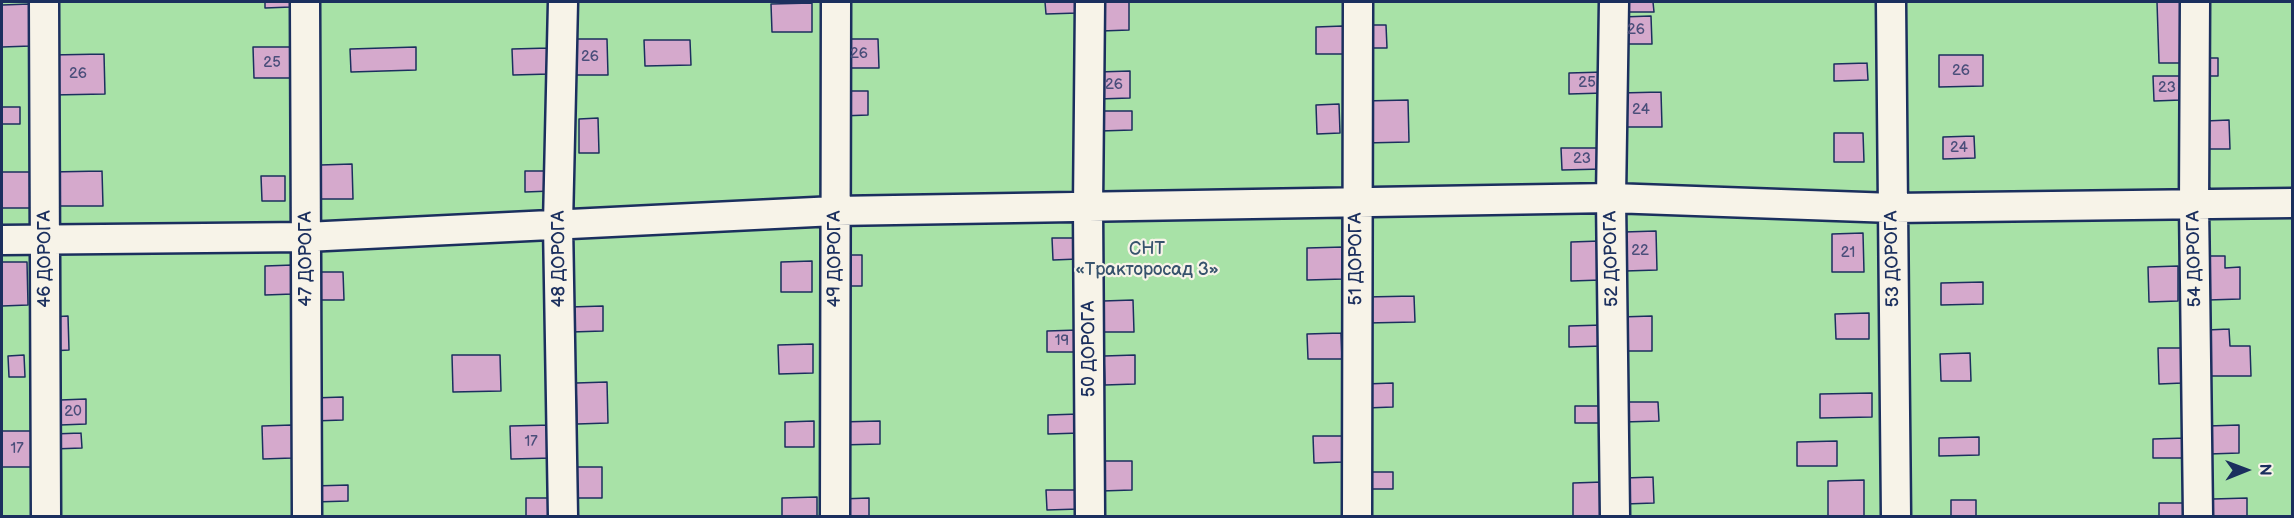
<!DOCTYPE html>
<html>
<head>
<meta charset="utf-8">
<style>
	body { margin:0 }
	#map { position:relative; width:2294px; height:518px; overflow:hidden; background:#f7f3e8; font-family:"Balsamiq Sans",sans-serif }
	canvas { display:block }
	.frame { position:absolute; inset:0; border:3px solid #1b2f5e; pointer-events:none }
	.north { position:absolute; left:2216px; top:440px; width:60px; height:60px; -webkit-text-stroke:4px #f7f3e8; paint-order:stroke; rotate:89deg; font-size:16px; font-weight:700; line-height:24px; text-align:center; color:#1b2f5e }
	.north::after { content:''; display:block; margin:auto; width:21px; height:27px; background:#1b2f5e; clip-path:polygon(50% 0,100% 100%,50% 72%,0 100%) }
</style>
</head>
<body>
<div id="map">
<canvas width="2294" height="518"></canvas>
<div class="frame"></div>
<div class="north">N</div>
</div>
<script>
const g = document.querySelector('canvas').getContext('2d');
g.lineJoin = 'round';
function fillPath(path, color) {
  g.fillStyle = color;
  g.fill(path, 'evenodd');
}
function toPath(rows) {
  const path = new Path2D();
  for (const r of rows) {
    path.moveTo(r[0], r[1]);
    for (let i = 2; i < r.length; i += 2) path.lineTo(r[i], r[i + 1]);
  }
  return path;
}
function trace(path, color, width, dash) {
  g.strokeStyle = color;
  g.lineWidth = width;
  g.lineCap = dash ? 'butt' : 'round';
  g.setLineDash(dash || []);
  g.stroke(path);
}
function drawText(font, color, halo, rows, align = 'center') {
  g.font = font + ' "Balsamiq Sans",sans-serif';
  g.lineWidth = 4.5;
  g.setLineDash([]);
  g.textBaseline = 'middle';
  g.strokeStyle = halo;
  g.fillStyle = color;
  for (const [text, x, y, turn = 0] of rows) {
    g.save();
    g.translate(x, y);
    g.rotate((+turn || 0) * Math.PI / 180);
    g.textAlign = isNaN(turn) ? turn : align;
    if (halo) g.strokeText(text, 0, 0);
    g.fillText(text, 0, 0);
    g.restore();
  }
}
fillPath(toPath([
	[2,2,2292,2,2292,516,2,516]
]), '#a8e2a7');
const building = toPath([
	[265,2,291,2,291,7,265,8,265,2],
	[1045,2,1078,2,1078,13,1046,14,1045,2],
	[1100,2,1129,2,1129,30,1101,31,1100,2],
	[1620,2,1653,2,1654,12,1620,12,1620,2],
	[2157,2,2181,2,2182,63,2159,63,2157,2],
	[812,3,812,32,772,32,771,4,812,3],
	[30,4,31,46,2,47,2,5,30,4],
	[1651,16,1652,44,1621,44,1621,17,1651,16],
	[1362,25,1386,25,1387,48,1363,48,1362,25],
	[1343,26,1343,54,1316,54,1316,27,1343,26],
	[571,39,607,39,608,75,572,75,571,39],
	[840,39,878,39,879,68,840,68,840,39],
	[644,40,690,40,691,65,645,66,644,40],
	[253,47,291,47,292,78,254,78,253,47],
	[416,47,416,70,351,72,350,49,416,47],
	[549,48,550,74,513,75,512,49,549,48],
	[104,54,105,94,52,95,51,55,104,54],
	[1939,55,1983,55,1983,86,1939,87,1939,55],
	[2204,58,2218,58,2218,76,2204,76,2204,58],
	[1867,63,1868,80,1834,81,1834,64,1867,63],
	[1130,71,1130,98,1098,99,1098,72,1130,71],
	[1604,72,1604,93,1569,94,1569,73,1604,72],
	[2153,76,2180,76,2181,100,2154,101,2153,76],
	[840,91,868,91,868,115,841,116,840,91],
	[1661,92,1662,127,1620,127,1620,93,1661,92],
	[1408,100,1409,142,1364,143,1363,101,1408,100],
	[1339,104,1340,133,1317,134,1316,105,1339,104],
	[2,107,20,107,20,124,2,124,2,107],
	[1100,111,1132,111,1132,130,1100,131,1100,111],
	[598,118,599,153,579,153,579,119,598,118],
	[2229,120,2230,149,2205,149,2205,121,2229,120],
	[1834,133,1863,133,1864,162,1834,162,1834,133],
	[1974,136,1975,158,1943,159,1943,137,1974,136],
	[1561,148,1603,148,1603,169,1562,170,1561,148],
	[352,164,353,199,320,199,320,165,352,164],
	[102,171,103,206,51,206,51,172,102,171],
	[525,171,551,171,551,191,525,192,525,171],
	[2,172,31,172,32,208,2,208,2,172],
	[261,176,285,176,285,201,262,201,261,176],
	[1656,231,1657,270,1625,271,1624,232,1656,231],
	[1863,233,1864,272,1832,272,1832,234,1863,233],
	[1052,238,1077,238,1078,259,1053,260,1052,238],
	[1600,241,1601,280,1571,281,1571,242,1600,241],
	[1344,247,1344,279,1307,280,1307,248,1344,247],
	[838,255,862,255,862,286,838,286,838,255],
	[2207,256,2225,256,2225,268,2240,267,2240,299,2208,300,2207,256],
	[812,261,812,292,781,292,781,262,812,261],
	[2,262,27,262,28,305,2,306,2,262],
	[293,265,293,294,265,295,265,266,293,265],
	[2178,266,2178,301,2149,302,2148,267,2178,266],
	[312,272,343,272,344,300,313,300,312,272],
	[1983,282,1983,304,1941,305,1941,283,1983,282],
	[1414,296,1415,322,1367,323,1366,297,1414,296],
	[1133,300,1134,332,1103,332,1103,301,1133,300],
	[603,306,603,331,571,332,570,307,603,306],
	[1869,313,1869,339,1836,339,1835,314,1869,313],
	[68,316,69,350,51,351,50,317,68,316],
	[1652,316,1652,351,1621,351,1620,317,1652,316],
	[1603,325,1603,346,1569,347,1569,326,1603,325],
	[2229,329,2230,346,2250,346,2251,376,2208,376,2207,330,2229,329],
	[1078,330,1078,352,1047,352,1047,331,1078,330],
	[1341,333,1342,359,1308,359,1307,334,1341,333],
	[813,344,813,373,779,374,778,345,813,344],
	[2158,348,2183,348,2183,383,2159,384,2158,348],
	[1970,353,1971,381,1941,381,1940,354,1970,353],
	[24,355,25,377,9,377,8,356,24,355],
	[452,355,500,355,501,391,453,392,452,355],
	[1135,355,1135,384,1105,385,1104,356,1135,355],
	[607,382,608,423,577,424,576,383,607,382],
	[1393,383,1393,407,1366,408,1365,384,1393,383],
	[1872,393,1872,417,1820,418,1820,394,1872,393],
	[343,397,343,420,313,421,313,398,343,397],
	[86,399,86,424,60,425,60,400,86,399],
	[1623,402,1658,402,1659,421,1623,422,1623,402],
	[1575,406,1604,406,1604,423,1575,423,1575,406],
	[1079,414,1080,433,1048,434,1048,415,1079,414],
	[814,421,814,447,785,447,785,422,814,421],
	[880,421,880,444,840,445,840,422,880,421],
	[292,425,292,458,263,459,262,426,292,425],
	[552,425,553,458,511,459,510,426,552,425],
	[2239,425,2239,453,2209,454,2208,426,2239,425],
	[2,431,33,431,33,467,2,467,2,431],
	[81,433,82,448,53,449,53,434,81,433],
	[1313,436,1343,436,1344,462,1314,463,1313,436],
	[1979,437,1979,455,1939,456,1939,438,1979,437],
	[2186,438,2187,458,2153,458,2153,439,2186,438],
	[1837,441,1837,466,1797,466,1797,442,1837,441],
	[1101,461,1132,461,1132,490,1101,491,1101,461],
	[576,467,602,467,602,498,576,498,576,467],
	[1369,472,1393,472,1393,489,1370,489,1369,472],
	[1653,477,1654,503,1625,504,1625,478,1653,477],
	[1864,480,1864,516,1828,516,1828,481,1864,480],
	[1603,482,1603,516,1573,516,1573,483,1603,482],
	[348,485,348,501,314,502,314,486,348,485],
	[1046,490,1079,490,1079,509,1047,510,1046,490],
	[817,497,817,516,782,516,782,498,817,497],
	[526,498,551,498,551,516,526,516,526,498],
	[869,498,869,516,840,516,840,499,869,498],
	[2247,498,2247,516,2213,516,2213,499,2247,498],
	[1951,500,1976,500,1976,516,1951,516,1951,500],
	[2159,503,2186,503,2187,516,2159,516,2159,503]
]);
fillPath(building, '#d5a9cc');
trace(building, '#1b2f5e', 1.5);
const street = toPath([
	[44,2,46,516],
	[305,2,307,516],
	[1614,2,1611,198,1615,516],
	[1891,2,1896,516],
	[2195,2,2194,204,2198,516],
	[2,240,306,237,835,211,1611,198,1893,208,2292,203],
	[563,516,558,224,563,2],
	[835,516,836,2],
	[1090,516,1088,207,1090,2],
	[1357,516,1358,2]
]);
trace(street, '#1b2f5e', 33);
trace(street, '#f7f3e8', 28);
drawText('15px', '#4a4e7a', null, [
	["26",1636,30],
	["26",859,54],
	["26",590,57],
	["25",272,63],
	["26",1961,71],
	["26",78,74],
	["25",1587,83],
	["26",1114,85],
	["23",2167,88],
	["24",1641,110],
	["24",1959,148],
	["23",1582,159],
	["22",1640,251],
	["21",1848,253],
	["19",1062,341],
	["20",73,412],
	["17",531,442],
	["17",17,449]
]);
drawText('18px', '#37536d', '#f7f3e8', [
	["СНТ",1147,249],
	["«Тракторосад 3»",1147,270]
]);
drawText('18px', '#1b2f5e', '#f7f3e8', [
	["46 ДОРОГА",45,259,-90],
	["47 ДОРОГА",306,259,-90],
	["48 ДОРОГА",559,259,-90],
	["49 ДОРОГА",835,259,-90],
	["51 ДОРОГА",1356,259,-90],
	["52 ДОРОГА",1612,259,-91],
	["53 ДОРОГА",1893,259,-91],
	["54 ДОРОГА",2195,259,-91],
	["50 ДОРОГА",1089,349,-90]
]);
</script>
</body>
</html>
